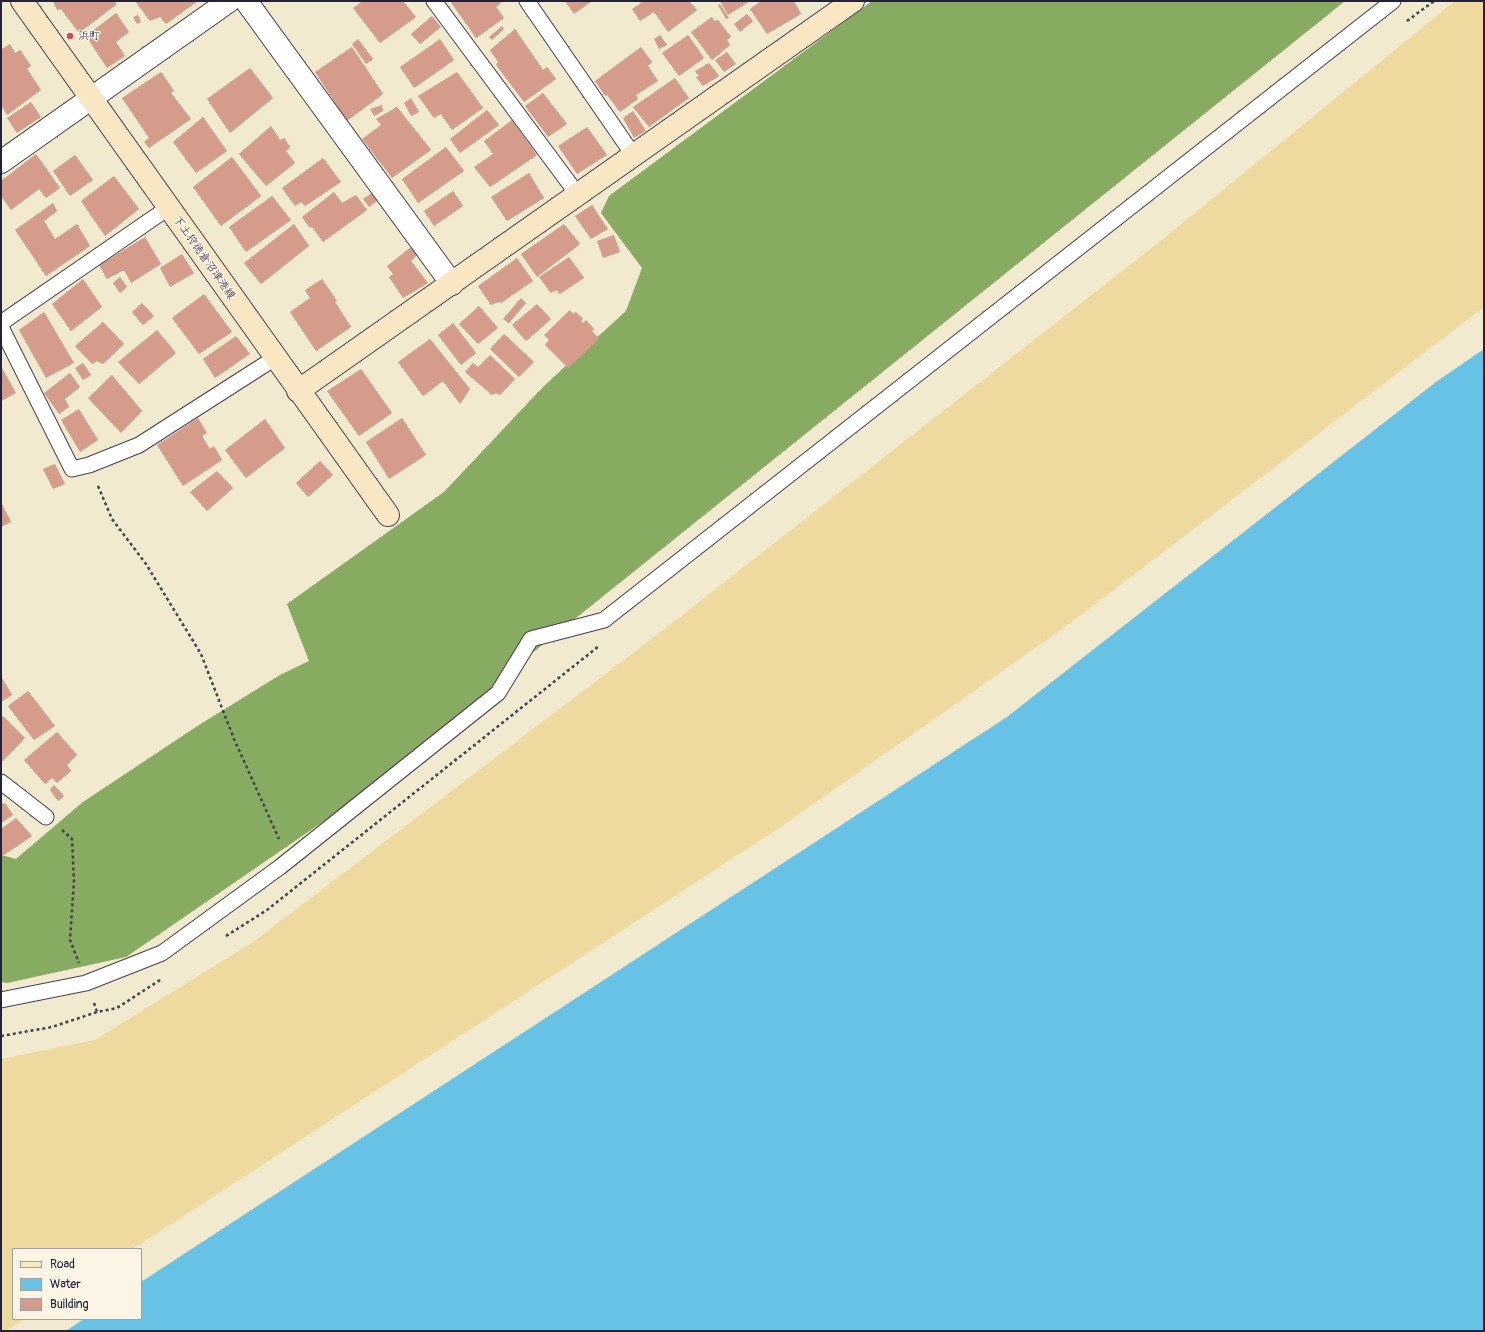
<!DOCTYPE html>
<html>
<head>
<meta charset="utf-8">
<style>
	body { margin:0 }
	#map { position:relative; width:1485px; height:1332px; overflow:hidden; background:#f1eacf; font-family:Pangolin,sans-serif }
	canvas { display:block }
	.frame { position:absolute; inset:0; border:2px solid #22223b; pointer-events:none }
	.legend { position:absolute; left:12px; top:1248px; width:130px; height:72px; box-sizing:border-box; background:#fcf5e5; border:1px solid #a5a1a1; margin:0; padding:5px 7px; list-style:none; font-size:12px; color:#22223b }
	.legend li { display:flex; align-items:center; gap:8px; height:20px }
	.legend b { width:20px; border:1px solid #a5a1a1 }
</style>
</head>
<body>
<div id="map">
<canvas width="1485" height="1332"></canvas>
<div class="frame"></div>
<ul class="legend">
<li><b style="height:5px;background:#f9e7c3"></b>Road</li>
<li><b style="height:11px;background:#68c2e6"></b>Water</li>
<li><b style="height:11px;background:#d59c8c"></b>Building</li>
</ul>
</div>
<script>
const g = document.querySelector('canvas').getContext('2d');
g.lineJoin = 'round';
function fillPath(path, color) {
  g.fillStyle = color;
  g.fill(path, 'evenodd');
}
function toPath(rows) {
  const path = new Path2D();
  for (const r of rows) {
    path.moveTo(r[0], r[1]);
    for (let i = 2; i < r.length; i += 2) path.lineTo(r[i], r[i + 1]);
  }
  return path;
}
function trace(path, color, width, dash) {
  g.strokeStyle = color;
  g.lineWidth = width;
  g.lineCap = dash ? 'butt' : 'round';
  g.setLineDash(dash || []);
  g.stroke(path);
}
function drawText(font, color, halo, rows, align = 'center') {
  g.font = font + ' Pangolin,"Klee One",sans-serif';
  g.lineWidth = 3;
  g.setLineDash([]);
  g.textBaseline = 'middle';
  g.strokeStyle = halo;
  g.fillStyle = color;
  for (const [text, x, y, turn = 0] of rows) {
    g.save();
    g.translate(x, y);
    g.rotate((+turn || 0) * Math.PI / 180);
    g.textAlign = isNaN(turn) ? turn : align;
    if (halo) g.strokeText(text, 0, 0);
    g.fillText(text, 0, 0);
    g.restore();
  }
}
fillPath(toPath([
	[872,1,1345,1,521,662,388,777,126,957,7,983,1,982,1,855,16,859,83,802,199,725,280,675,309,661,287,604,444,492,544,386,626,311,642,268,601,213,609,196]
]), '#87ab60');
fillPath(toPath([
	[1455,1,1484,1,1484,307,1069,624,779,828,133,1249,13,1249,13,1319,24,1319,6,1331,1,1331,1,1059,95,1040,253,942,662,631,1158,243]
]), '#eeda9e');
fillPath(toPath([
	[1484,349,1484,1331,66,1331,84,1319,141,1319,141,1282,1007,717,1436,382]
]), '#68c2e6');
fillPath(toPath([
	[53,1,114,1,117,4,79,33,61,9,57,10],
	[135,1,198,1,166,24,160,17,150,21],
	[363,1,403,1,416,17,380,43,353,8],
	[450,1,500,1,501,3,496,7,504,18,476,38],
	[565,1,592,1,574,14],
	[644,1,689,1,697,10,668,32,654,12,640,21,632,9],
	[720,1,750,1,728,15],
	[761,1,794,1,801,14,767,34,750,9],
	[720,4,729,18,726,19,718,5],
	[116,13,129,32,116,42,125,56,107,68,86,36],
	[747,14,753,21,740,32,734,24],
	[138,15,141,22,137,24,133,17],
	[432,16,441,27,420,44,411,34],
	[712,17,714,21,718,20,731,37,727,40,730,45,712,60,691,32],
	[502,26,504,29,492,40,489,37],
	[515,29,543,70,547,67,556,79,524,102,496,65,498,62,490,50],
	[660,35,667,45,659,49,654,39],
	[688,35,704,58,679,76,662,53],
	[358,39,373,59,366,64,352,44],
	[440,39,454,60,414,88,400,67],
	[10,44,15,53,20,50,31,66,27,69,41,90,7,115,1,105,1,50],
	[352,47,383,94,347,121,315,72],
	[641,47,652,62,648,66,658,81,636,95,638,99,620,112,607,95,605,96,595,81],
	[727,52,736,64,724,72,715,60],
	[709,63,719,76,703,86,696,77,699,76,695,71],
	[250,68,273,98,230,133,207,99],
	[161,72,174,91,171,93,191,119,149,148,144,142,149,138,122,98],
	[457,72,483,108,452,130,441,114,434,118,418,96],
	[675,78,689,98,649,127,633,107],
	[543,93,567,124,548,137,525,106],
	[411,98,419,112,411,116,404,103],
	[31,102,41,117,17,133,7,118],
	[382,105,383,111,374,116,370,109],
	[397,107,431,150,392,178,362,139,381,125,376,119],
	[487,110,499,125,460,153,450,139],
	[633,111,646,131,634,138,623,118],
	[203,117,227,151,196,173,173,142],
	[512,120,537,155,490,187,474,167,493,154,484,141],
	[271,126,280,140,284,138,290,147,286,151,295,163,266,186,239,154],
	[587,127,607,155,577,174,558,146],
	[446,147,464,171,418,203,402,179],
	[36,154,60,188,46,198,39,189,11,210,1,196,1,181],
	[75,155,93,180,70,196,53,171],
	[232,157,261,196,221,226,193,187],
	[323,158,341,182,305,206,301,202,295,206,282,188],
	[529,173,544,198,507,221,491,197],
	[114,176,139,209,105,236,81,201],
	[453,191,463,206,434,226,424,211],
	[334,192,342,203,356,195,367,210,323,242,312,227,310,228,302,217],
	[372,193,377,201,369,207,363,199],
	[272,196,291,220,246,252,229,227],
	[53,203,57,211,44,221,55,239,77,224,90,246,46,276,15,230],
	[592,205,608,229,591,239,575,216],
	[294,224,309,246,261,284,244,263],
	[564,224,580,244,537,277,521,254],
	[614,235,620,252,603,258,597,241],
	[145,237,161,264,131,283,124,270,107,279,99,265],
	[411,247,417,255,411,261,428,283,403,298,389,277,393,274,387,266],
	[182,254,194,273,170,287,160,268],
	[569,257,584,278,560,294,556,290,551,293,539,277],
	[517,258,533,281,501,303,499,302,491,305,478,286],
	[120,277,127,287,120,293,113,283],
	[83,279,102,307,71,331,52,304],
	[322,279,337,301,335,302,351,327,316,351,290,312,310,298,305,290],
	[204,294,232,332,199,354,172,318],
	[521,298,526,303,509,323,503,319],
	[142,303,154,316,143,325,132,312],
	[537,304,551,319,526,341,512,325],
	[479,306,498,328,478,344,459,324],
	[570,310,573,314,576,312,583,319,581,321,583,323,586,320,594,329,592,331,599,339,568,368,545,345,549,340,544,335],
	[44,312,74,363,46,378,19,330],
	[103,322,124,344,103,364,97,361,92,364,75,346],
	[453,323,476,353,461,365,438,335],
	[157,330,176,353,139,384,118,362],
	[504,334,534,362,519,377,490,349],
	[236,336,250,354,215,378,203,359],
	[430,339,470,389,460,404,443,381,423,396,398,362],
	[490,355,515,379,500,395,496,393,492,395,465,372,473,363,478,367],
	[83,363,91,375,83,380,75,368],
	[1,366,16,393,1,401],
	[361,369,392,413,359,436,327,391],
	[70,373,80,387,65,399,69,407,59,414,44,393],
	[112,375,142,411,121,433,88,398],
	[79,409,98,440,80,452,61,420],
	[198,418,207,433,202,436,210,449,214,446,222,460,183,486,157,445],
	[402,418,426,455,389,479,366,442],
	[265,419,285,448,246,478,225,450],
	[320,461,333,475,308,497,296,483],
	[55,464,65,484,53,489,43,469],
	[217,471,233,488,207,511,190,492],
	[1,502,11,522,1,527],
	[1,676,12,695,1,702],
	[28,691,55,726,34,740,8,706],
	[3,716,25,738,1,763,1,717],
	[57,732,77,755,67,765,71,771,57,783,52,778,45,784,24,760],
	[54,785,64,796,58,801,50,790],
	[5,803,13,815,1,823,1,804],
	[16,818,32,836,1,857,1,829]
]), '#d59c8c');
const lane = toPath([
	[434,1,578,195],
	[527,1,634,156],
	[1,323,168,208],
	[1,327,72,469,89,465,139,445,275,358],
	[1,782,46,817],
	[1,1000,86,983,162,953,280,867,498,693,531,639,604,620,1393,1]
]);
const street = toPath([
	[246,1,452,284],
	[1,162,229,1]
]);
const secondary = toPath([
	[22,1,388,515],
	[298,391,853,1]
]);
trace(lane, '#414051', 17);
trace(street, '#414051', 24);
trace(secondary, '#414051', 24);
trace(toPath([
	[1407,21,1434,1],
	[98,486,112,519,146,564,201,654,234,739,279,839],
	[62,830,72,839,74,881,70,940,79,963],
	[226,936,267,910,599,646],
	[94,1003,97,1012],
	[1,1036,52,1027,97,1012,117,1008,160,980]
]), '#414051', 2.5, [3, 3]);
trace(lane, '#fff', 15);
trace(street, '#fff', 22);
trace(secondary, '#f9e7c3', 22);
for (const [x, y, r, color] of [
	[70,36,4,"#d1495b"]
]) {
  const dot = new Path2D();
  dot.arc(x, y, r, 0, 2 * Math.PI);
  g.fillStyle = color;
  g.fill(dot);
  trace(dot, '#fcf5e5', 1.5);
}
drawText('11px', '#22223b', '#fcf5e5', [
	["浜町",78,36]
], 'left');
drawText('11px', '#22223b', '#fcf5e5', [
	["下土狩徳倉沼津港線",204,258,55]
]);
</script>
</body>
</html>
